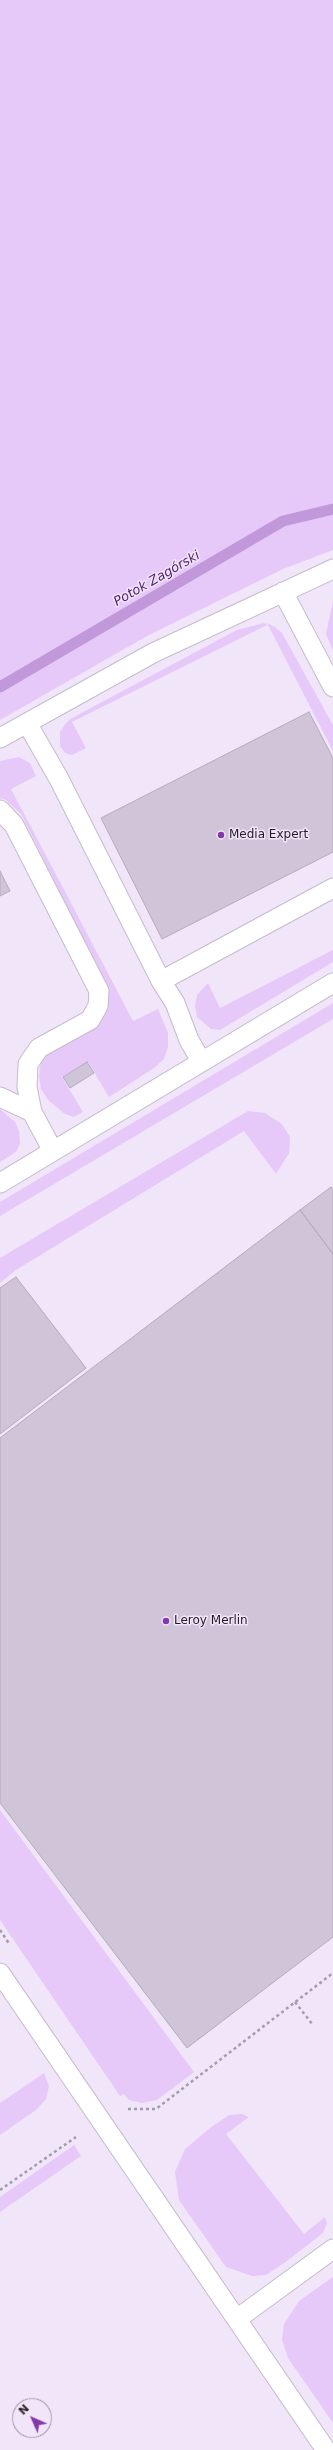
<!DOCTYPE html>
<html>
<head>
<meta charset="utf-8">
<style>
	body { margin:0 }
	#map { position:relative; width:333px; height:2450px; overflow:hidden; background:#f1e5f9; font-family:"DejaVu Sans",sans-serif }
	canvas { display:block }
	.north { position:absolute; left:12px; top:2398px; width:40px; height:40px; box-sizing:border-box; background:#f1e5f9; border:1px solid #9e95a3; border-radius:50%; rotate:315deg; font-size:11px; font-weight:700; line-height:16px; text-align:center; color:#211c23 }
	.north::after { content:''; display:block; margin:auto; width:14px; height:18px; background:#8439ab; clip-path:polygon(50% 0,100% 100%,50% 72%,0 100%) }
</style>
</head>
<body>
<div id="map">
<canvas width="333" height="2450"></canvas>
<div class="north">N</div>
</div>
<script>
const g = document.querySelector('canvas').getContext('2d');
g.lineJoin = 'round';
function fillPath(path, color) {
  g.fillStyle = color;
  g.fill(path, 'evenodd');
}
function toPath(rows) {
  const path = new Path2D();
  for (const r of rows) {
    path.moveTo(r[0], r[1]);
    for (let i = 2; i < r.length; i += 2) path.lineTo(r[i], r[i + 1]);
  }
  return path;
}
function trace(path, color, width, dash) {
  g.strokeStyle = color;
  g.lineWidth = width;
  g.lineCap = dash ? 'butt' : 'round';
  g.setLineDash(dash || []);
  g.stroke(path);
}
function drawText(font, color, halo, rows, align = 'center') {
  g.font = font + ' "DejaVu Sans",sans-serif';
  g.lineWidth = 3;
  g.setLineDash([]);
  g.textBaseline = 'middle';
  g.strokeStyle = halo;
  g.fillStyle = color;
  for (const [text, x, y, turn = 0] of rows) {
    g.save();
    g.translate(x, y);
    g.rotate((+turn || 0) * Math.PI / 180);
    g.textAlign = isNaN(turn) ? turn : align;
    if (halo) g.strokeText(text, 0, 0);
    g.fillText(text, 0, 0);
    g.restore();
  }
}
fillPath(toPath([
	[0,0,333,0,333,550,283,569,147,636,0,720],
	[333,601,333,650,326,634],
	[264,623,267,625,72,722,86,748,72,755,65,753,60,746,60,732,66,723,72,718,237,630],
	[267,623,275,627,282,633,333,725,333,751],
	[19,757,30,763,36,776,11,789,133,1021,158,1009,168,1033,168,1047,164,1059,154,1068,109,1097,88,1062,62,1077,83,1112,74,1117,65,1114,48,1100,41,1089,39,1076,41,1061,46,1055,98,1025,107,1011,107,987,21,814,6,800,0,798,0,761],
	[333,950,333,962,220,1030,211,1029,197,1017,195,1006,197,995,208,983,220,1008],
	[333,1003,333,1019,0,1216,0,1202],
	[0,1109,15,1122,19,1131,20,1144,16,1152,0,1162],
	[248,1111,265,1113,282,1124,290,1137,289,1153,276,1174,244,1131,16,1270,0,1283,0,1258],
	[0,1810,194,2072,157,2100,142,2103,129,2100,124,2094,120,2096,0,1920],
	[44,2073,49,2086,46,2099,36,2110,0,2135,0,2103],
	[242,2114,249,2117,226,2134,304,2234,325,2217,327,2223,323,2233,287,2261,266,2275,252,2276,226,2267,179,2200,175,2172,185,2149,210,2128,229,2115],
	[74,2145,81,2156,0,2212,0,2197],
	[333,2277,333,2423,288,2358,282,2340,284,2324,299,2301]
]), '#e6c9f9');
trace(toPath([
	[0,687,283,521,333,509]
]), '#c199db', 11);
const building = toPath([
	[309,712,333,758,333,852,162,939,101,818,309,712],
	[0,871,10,891,0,896,0,871],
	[87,1062,94,1073,70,1088,63,1077,87,1062],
	[331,1187,333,1190,333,1254,300,1210,331,1187],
	[300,1210,333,1254,333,1937,187,2048,0,1803,0,1438,300,1210],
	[16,1277,86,1368,0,1434,0,1288,16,1277]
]);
fillPath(building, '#d0c5d8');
trace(building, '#b5aabd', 1);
const lane = toPath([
	[283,592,333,687],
	[27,723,59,779,161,981,175,1003,189,1040,201,1061],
	[0,738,153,653,333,569],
	[0,810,14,825,99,991,98,1006,90,1020,39,1048,28,1064,27,1087,32,1112,53,1151],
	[161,981,333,888],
	[0,1097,32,1112],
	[0,1183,333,983],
	[0,1973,326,2450],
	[237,2319,333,2249]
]);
trace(lane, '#c6bbcd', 21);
trace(toPath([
	[0,1930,10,1945],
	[295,2002,313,2025],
	[128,2109,156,2109,333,1973],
	[0,2190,76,2137]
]), '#a59cab', 2.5, [3, 3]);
trace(lane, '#fff', 19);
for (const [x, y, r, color] of [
	[221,835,4,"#8439ab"],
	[166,1621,4,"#8439ab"]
]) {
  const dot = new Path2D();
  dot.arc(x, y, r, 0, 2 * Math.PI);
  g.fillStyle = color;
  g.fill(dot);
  trace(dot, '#f1e5f9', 1.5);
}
drawText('12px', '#211c23', '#f1e5f9', [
	["Media Expert",229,835],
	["Leroy Merlin",174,1621]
], 'left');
drawText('italic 13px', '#511e6c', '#f1e5f9', [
	["Potok Zagórski",157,579,-30]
]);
</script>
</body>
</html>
